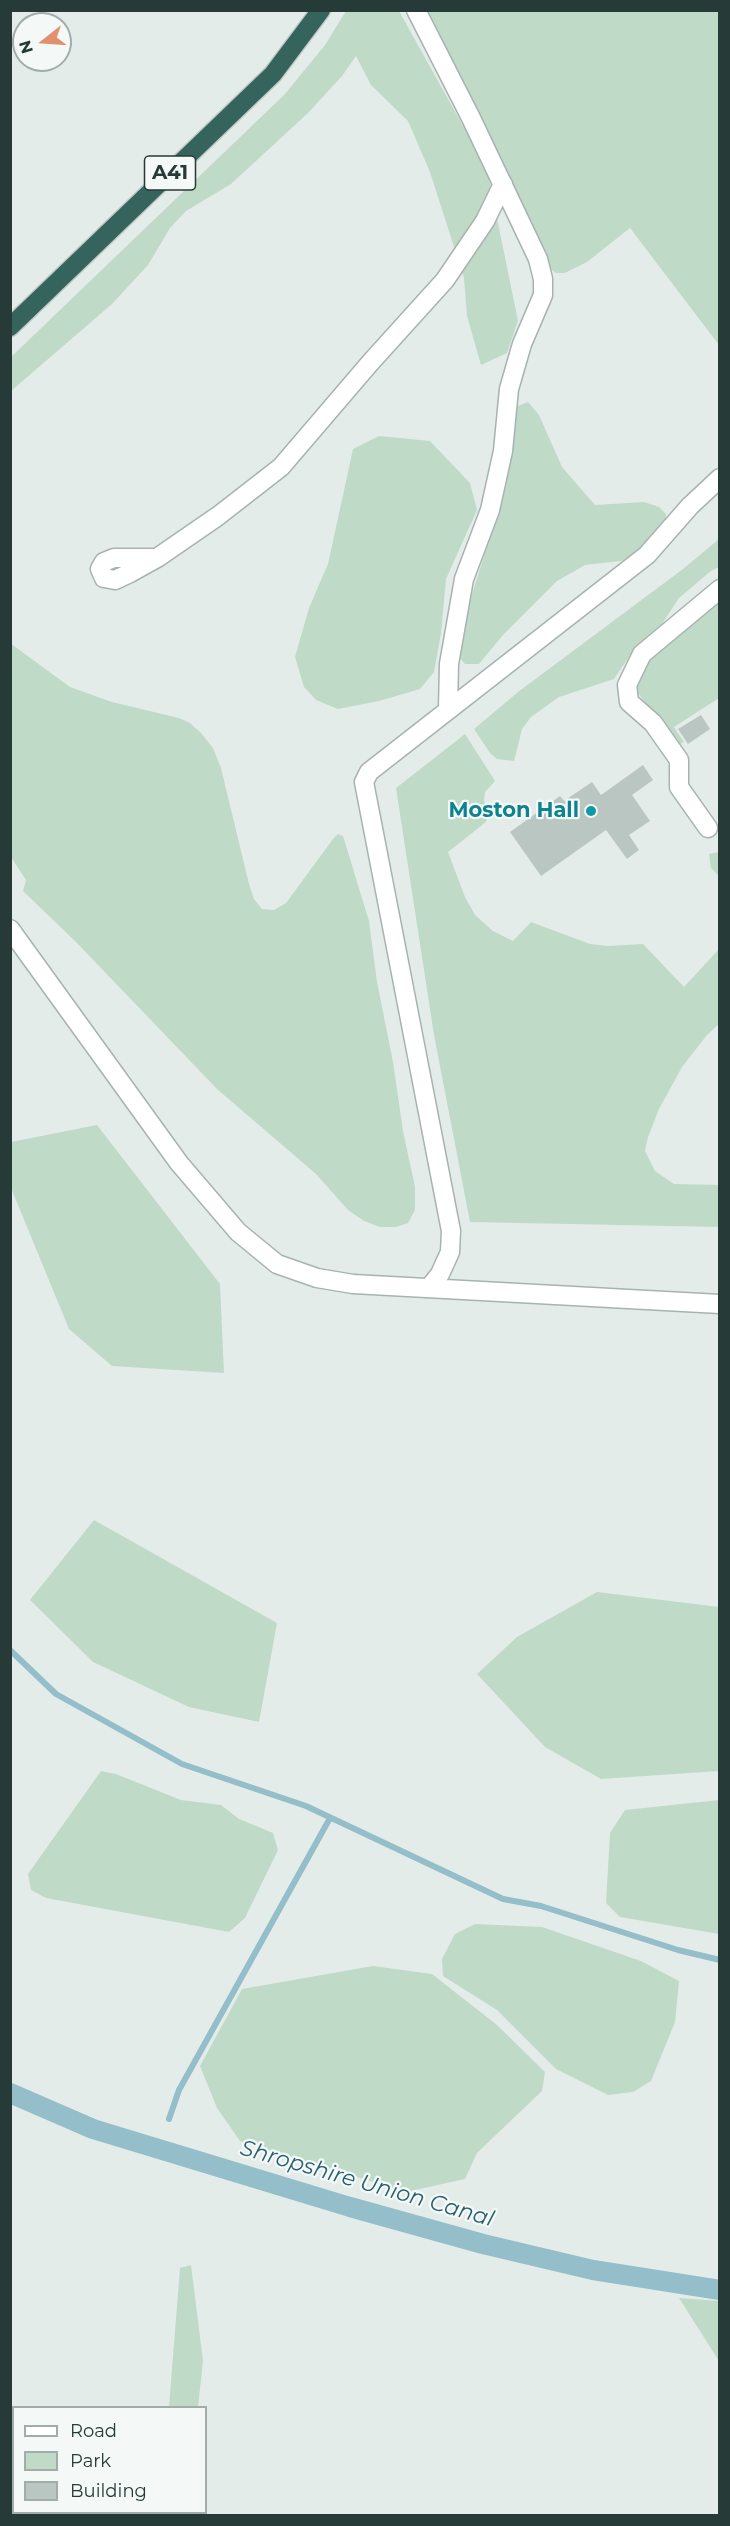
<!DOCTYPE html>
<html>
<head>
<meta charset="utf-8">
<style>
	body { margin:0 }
	#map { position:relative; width:730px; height:2526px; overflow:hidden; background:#e4ece9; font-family:Montserrat,sans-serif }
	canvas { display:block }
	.frame { position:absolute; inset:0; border:12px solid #263b37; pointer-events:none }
	.legend { position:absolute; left:12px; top:2406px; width:195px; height:108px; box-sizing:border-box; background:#f4f9f7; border:2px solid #a2adaa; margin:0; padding:8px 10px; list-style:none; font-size:18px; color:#263b37 }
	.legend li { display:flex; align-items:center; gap:12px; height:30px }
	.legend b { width:30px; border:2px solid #a2adaa }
	.north { position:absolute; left:12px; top:12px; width:60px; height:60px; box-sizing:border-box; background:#f4f9f7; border:2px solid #a2adaa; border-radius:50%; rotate:253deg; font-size:16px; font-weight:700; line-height:24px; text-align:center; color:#263b37 }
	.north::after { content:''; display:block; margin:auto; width:21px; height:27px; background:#e1906d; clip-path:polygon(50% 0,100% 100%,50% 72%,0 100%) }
</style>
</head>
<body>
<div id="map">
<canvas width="730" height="2526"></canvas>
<div class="frame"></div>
<ul class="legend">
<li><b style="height:8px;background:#fff"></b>Road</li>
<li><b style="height:16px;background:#c0dac8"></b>Park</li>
<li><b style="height:16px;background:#bac6c2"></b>Building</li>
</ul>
<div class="north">N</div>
</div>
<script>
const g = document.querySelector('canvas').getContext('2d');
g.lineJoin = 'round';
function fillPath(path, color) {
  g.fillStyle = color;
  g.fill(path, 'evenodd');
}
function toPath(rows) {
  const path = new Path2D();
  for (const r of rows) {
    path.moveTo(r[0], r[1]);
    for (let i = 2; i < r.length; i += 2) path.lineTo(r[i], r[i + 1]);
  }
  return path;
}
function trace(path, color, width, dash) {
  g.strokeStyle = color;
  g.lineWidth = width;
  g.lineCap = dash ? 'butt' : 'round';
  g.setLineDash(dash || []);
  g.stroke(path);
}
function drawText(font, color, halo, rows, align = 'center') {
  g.font = font + ' Montserrat,sans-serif';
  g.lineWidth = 4.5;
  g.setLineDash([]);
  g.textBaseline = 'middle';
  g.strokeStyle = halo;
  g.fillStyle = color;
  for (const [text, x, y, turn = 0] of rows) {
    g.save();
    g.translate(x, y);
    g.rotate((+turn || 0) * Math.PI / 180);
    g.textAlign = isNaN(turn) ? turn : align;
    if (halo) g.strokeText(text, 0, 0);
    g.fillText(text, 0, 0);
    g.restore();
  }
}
fillPath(toPath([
	[346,11,399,11,487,169,518,321,507,353,481,365,467,316,464,278,430,172,408,121,371,85,356,56,342,76,308,113,231,184,186,211,170,228,148,265,112,304,11,391,11,357,285,94,325,45],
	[420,11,719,11,719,345,630,228,587,262,565,273,556,273,549,268],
	[528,402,539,415,562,467,595,505,644,502,659,507,666,514,665,523,642,551,621,561,585,565,557,581,503,635,479,664,465,664,457,655,471,597,495,522,512,418,518,406],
	[379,436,430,441,470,483,477,510,446,579,441,633,434,672,420,689,379,701,338,709,316,700,304,687,295,657,309,608,328,564,353,449],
	[719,539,719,567,711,571,679,598,662,624,637,645,614,679,559,697,531,717,522,729,514,761,497,759,490,753,474,729,518,692,683,569],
	[719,601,719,698,674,727,684,742,676,746,638,693,635,681,641,670,657,651],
	[10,643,70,687,112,702,179,718,190,723,201,733,213,748,221,768,249,884,254,899,262,909,274,910,286,903,333,839,338,834,343,836,369,921,377,982,393,1062,403,1131,415,1187,415,1210,408,1223,396,1227,380,1227,364,1221,348,1210,316,1174,217,1089,76,942,23,891,26,880,11,857],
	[465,734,495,781,485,792,484,801,489,812,486,822,448,852,465,897,475,915,493,931,513,941,531,922,590,944,608,946,643,944,684,987,719,949,719,1024,707,1035,682,1067,659,1109,648,1137,645,1151,655,1171,674,1184,719,1185,719,1227,470,1222,434,1035,396,788],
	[719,852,720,852,719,876,711,868,709,854],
	[97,1125,220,1284,224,1373,112,1366,69,1329,11,1188,11,1142],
	[94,1520,277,1623,259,1722,189,1707,93,1662,30,1600],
	[597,1592,719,1607,719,1771,601,1779,545,1747,477,1674,517,1637],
	[101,1771,116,1774,181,1800,221,1805,239,1819,273,1833,278,1850,245,1918,229,1932,46,1898,31,1890,28,1874],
	[719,1800,719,1934,620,1917,606,1903,610,1833,625,1810],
	[475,1924,542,1927,641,1961,679,1981,675,2022,651,2081,633,2092,608,2095,556,2069,497,2010,443,1976,442,1959,455,1934],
	[373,1966,432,1974,497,2025,545,2072,542,2091,477,2153,465,2179,406,2192,240,2141,217,2108,200,2066,242,1989],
	[191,2265,203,2361,198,2407,169,2407,180,2268],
	[679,2298,719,2301,719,2361]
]), '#c0dac8');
trace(toPath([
	[10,1650,56,1694,182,1764,306,1806,503,1899,541,1906,678,1950,720,1960],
	[169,2119,179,2090,330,1818]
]), '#93beca', 6);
trace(toPath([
	[10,2093,93,2129,350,2207,483,2244,593,2270,720,2290]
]), '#93beca', 20);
fillPath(toPath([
	[701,715,710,729,688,744,678,729],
	[643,765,653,780,632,795,650,821,629,835,639,850,627,859,606,830,541,876,510,832,560,796,564,801,592,782,601,795]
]), '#bac6c2');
const minor = toPath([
	[416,10,471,118,538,259,543,279,543,295,522,344,509,389,503,451,490,510,464,579,449,664,448,709],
	[157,558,114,558,104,562,100,569,104,578,115,580,130,573,157,558,218,516,281,467,370,363,445,280,485,221,503,184],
	[708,828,679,787,679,760,653,723,629,702,627,685,642,654,720,589],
	[10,929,179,1163,238,1232,277,1264,317,1278,353,1284,720,1304],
	[429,1288,440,1274,450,1252,451,1231,364,782,369,772,647,555,690,506,720,478]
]);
const highway = toPath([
	[10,327,273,74,321,10]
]);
trace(minor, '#a7b3b0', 21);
trace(highway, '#c2c8c7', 21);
trace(minor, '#fff', 18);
trace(highway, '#35645d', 18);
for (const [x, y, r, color] of [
	[591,811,6,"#0f9aa8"]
]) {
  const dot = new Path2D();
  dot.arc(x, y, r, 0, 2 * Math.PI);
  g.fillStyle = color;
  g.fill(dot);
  trace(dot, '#f4f9f7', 2);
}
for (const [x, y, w] of [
	[170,173,51]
]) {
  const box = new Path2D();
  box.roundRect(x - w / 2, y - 17, w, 34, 4.5);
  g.fillStyle = '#f4f9f7';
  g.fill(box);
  trace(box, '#263b37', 1.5);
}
drawText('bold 20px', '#263b37', null, [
	["A41",170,173]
]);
drawText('bold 21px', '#0d838f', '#f4f9f7', [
	["Moston Hall",579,811]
], 'right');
drawText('italic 22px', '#276070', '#f4f9f7', [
	["Shropshire Union Canal",367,2184,16]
]);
</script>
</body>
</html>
